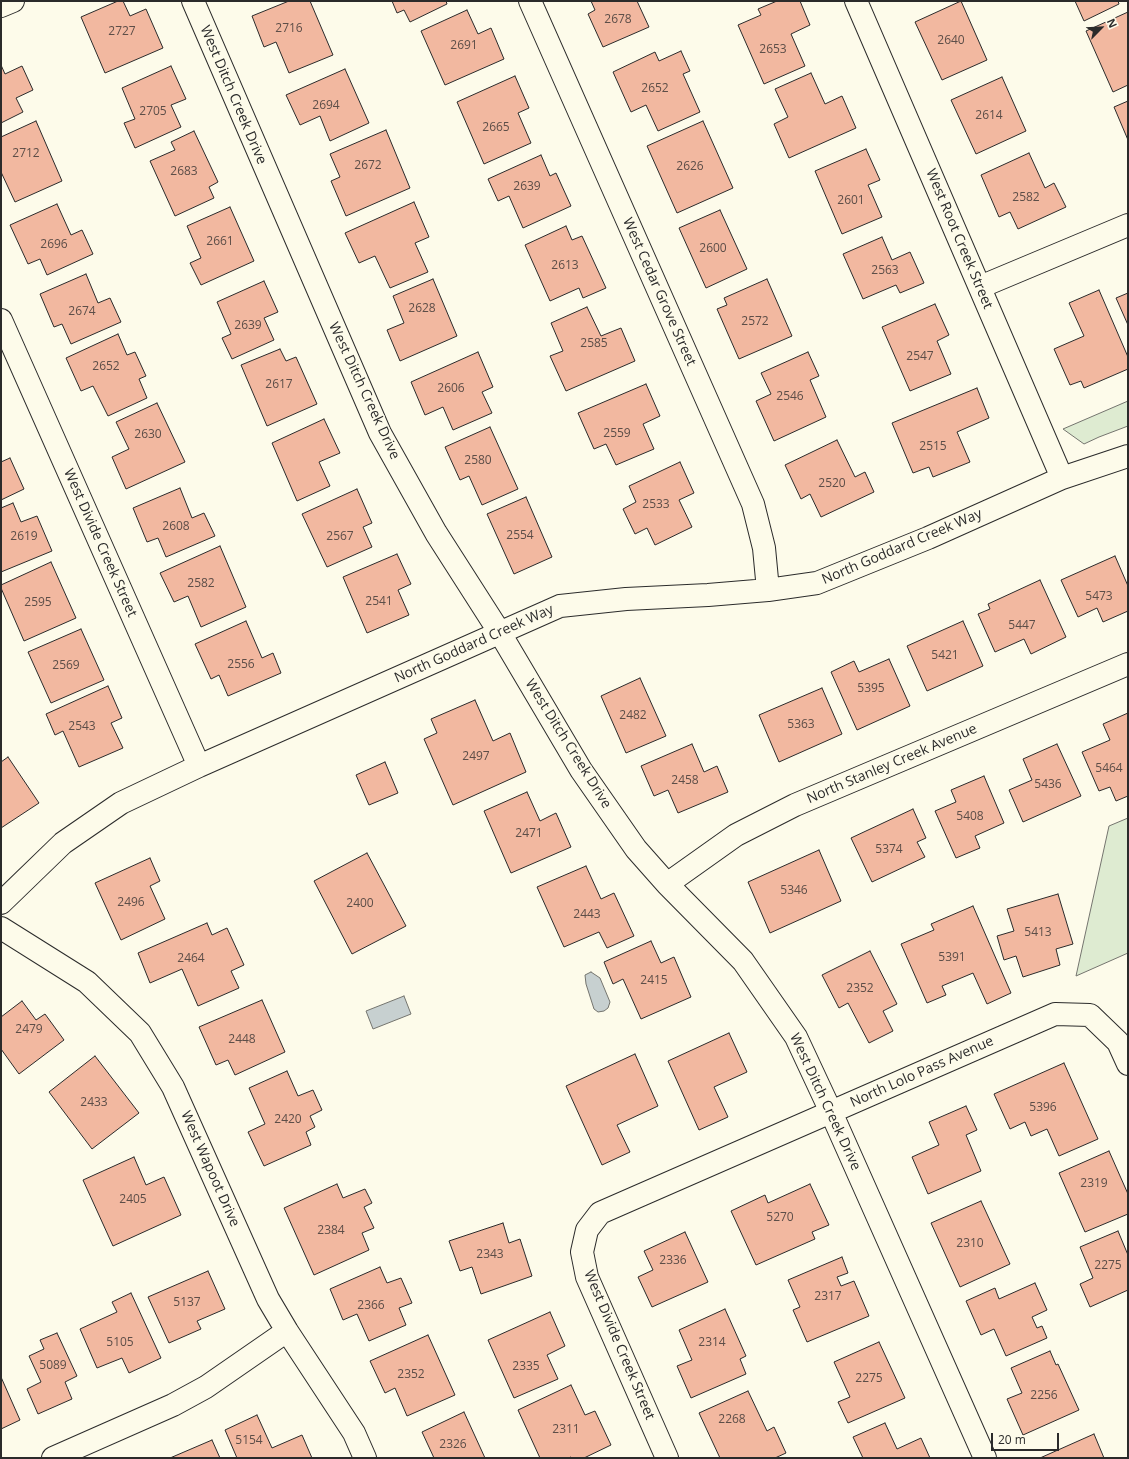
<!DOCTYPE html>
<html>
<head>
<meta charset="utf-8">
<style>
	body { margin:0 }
	#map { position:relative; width:1129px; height:1459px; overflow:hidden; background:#fdfbea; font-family:"Open Sans",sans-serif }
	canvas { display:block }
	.frame { position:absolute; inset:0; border:2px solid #2b2b2b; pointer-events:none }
	.north { position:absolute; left:1081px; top:8px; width:40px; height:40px; -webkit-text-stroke:3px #fdfbea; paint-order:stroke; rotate:66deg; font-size:11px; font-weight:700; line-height:16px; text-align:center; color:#2b2b2b }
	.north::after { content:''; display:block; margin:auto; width:14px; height:18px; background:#2b2b2b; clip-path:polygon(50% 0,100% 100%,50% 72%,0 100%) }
	.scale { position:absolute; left:991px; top:1433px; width:68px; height:18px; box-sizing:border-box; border:2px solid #2b2b2b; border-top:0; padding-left:5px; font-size:12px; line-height:14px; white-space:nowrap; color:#2b2b2b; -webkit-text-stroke:3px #fdfbea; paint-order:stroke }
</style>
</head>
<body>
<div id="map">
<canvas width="1129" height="1459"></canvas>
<div class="frame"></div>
<div class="north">N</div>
<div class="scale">20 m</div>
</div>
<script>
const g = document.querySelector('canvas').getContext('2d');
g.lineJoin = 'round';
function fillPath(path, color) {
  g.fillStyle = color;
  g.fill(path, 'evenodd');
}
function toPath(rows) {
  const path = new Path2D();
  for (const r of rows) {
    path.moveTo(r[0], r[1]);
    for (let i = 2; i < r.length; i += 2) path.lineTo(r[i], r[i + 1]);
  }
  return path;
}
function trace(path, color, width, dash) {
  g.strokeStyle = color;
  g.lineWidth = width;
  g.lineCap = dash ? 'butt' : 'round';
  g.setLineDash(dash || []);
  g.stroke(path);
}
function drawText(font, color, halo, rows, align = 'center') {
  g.font = font + ' "Open Sans",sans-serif';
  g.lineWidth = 3;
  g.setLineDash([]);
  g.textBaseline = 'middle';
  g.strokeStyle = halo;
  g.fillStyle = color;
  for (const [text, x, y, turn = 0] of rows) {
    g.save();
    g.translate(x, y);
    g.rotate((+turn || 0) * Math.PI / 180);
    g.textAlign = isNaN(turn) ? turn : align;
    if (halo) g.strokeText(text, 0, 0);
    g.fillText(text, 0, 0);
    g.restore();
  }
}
const green = toPath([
	[1128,401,1128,426,1099,437,1084,444,1063,429,1128,401],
	[1128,818,1128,953,1076,976,1109,826,1128,818]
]);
fillPath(green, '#deebd1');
trace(green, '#74746e', 1);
const water = toPath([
	[591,972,600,978,610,1002,608,1008,604,1011,598,1012,594,1009,586,984,585,975,591,972],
	[404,996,411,1014,373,1029,366,1011,404,996]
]);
fillPath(water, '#c7d0d0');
trace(water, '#74746e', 1);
const building = toPath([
	[118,1,123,1,130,16,146,9,163,48,105,73,81,17,118,1],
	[289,1,310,1,333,55,289,73,276,42,264,47,252,16,289,1],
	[392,1,446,1,447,4,410,22,404,10,397,13,392,1],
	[591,1,637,1,649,27,603,47,588,14,595,10,591,1],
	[777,1,800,1,810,25,791,34,805,66,764,84,738,25,761,15,758,9,777,1],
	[961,1,987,60,942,80,915,22,961,1],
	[1075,1,1118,1,1119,4,1084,21,1075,1],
	[467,10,478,34,491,28,504,59,445,85,421,31,467,10],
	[1128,12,1128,85,1113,92,1086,31,1128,12],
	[681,51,690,71,683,74,700,112,658,131,646,105,631,112,613,72,655,52,659,61,681,51],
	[1,65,5,74,22,66,33,90,16,98,23,112,1,123,1,65],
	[171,66,186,99,171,105,181,127,135,148,124,123,135,119,122,88,171,66],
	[345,69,369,123,330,141,320,116,300,125,286,95,345,69],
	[811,73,825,104,842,96,856,128,789,158,774,124,788,117,775,89,811,73],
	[515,76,529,108,518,113,531,143,484,164,457,102,515,76],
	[1002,77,1026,131,976,154,951,100,1002,77],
	[1128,101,1128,140,1114,107,1128,101],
	[36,121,62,181,15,202,1,172,1,137,36,121],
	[703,121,733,188,677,213,647,146,703,121],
	[386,130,410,188,346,216,331,181,340,177,330,154,386,130],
	[194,131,218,182,209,187,214,198,175,216,150,161,175,150,171,142,194,131],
	[866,149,880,180,868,185,882,217,842,234,815,171,866,149],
	[1029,153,1045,188,1054,183,1066,207,1018,229,1010,212,999,217,981,175,1029,153],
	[541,155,550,176,556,173,571,206,523,228,509,196,498,201,488,179,541,155],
	[414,202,429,237,415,243,428,272,390,288,375,256,359,263,345,233,414,202],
	[57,204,71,235,82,230,93,254,47,275,40,259,28,264,10,225,57,204],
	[230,207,254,261,201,285,190,263,201,258,187,226,230,207],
	[720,210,747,269,706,288,679,228,720,210],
	[566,226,572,240,582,236,606,288,583,298,579,288,550,301,525,245,566,226],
	[882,237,892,260,910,252,924,283,900,293,896,285,863,299,843,254,882,237],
	[86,274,98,303,110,298,121,322,71,344,62,324,54,327,40,294,86,274],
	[433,279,457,336,400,361,387,330,404,323,393,296,433,279],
	[767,279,792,336,739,359,717,309,727,305,724,298,767,279],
	[264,281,278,312,264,318,274,340,232,359,222,338,231,334,217,302,264,281],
	[1099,290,1128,357,1128,369,1084,388,1081,381,1070,385,1054,349,1084,336,1069,303,1099,290],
	[1128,293,1128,325,1116,298,1128,293],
	[935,304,949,335,937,341,951,374,910,391,882,327,935,304],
	[587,307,601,336,621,328,635,361,566,391,550,356,563,351,551,323,587,307],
	[118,334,127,355,135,352,146,376,139,379,147,398,108,416,93,386,81,391,66,358,118,334],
	[280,349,286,361,296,357,317,404,267,426,241,365,280,349],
	[478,352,493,387,482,392,492,413,453,430,443,407,425,415,411,382,478,352],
	[808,352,819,376,810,380,826,417,774,441,756,401,771,394,761,373,808,352],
	[646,384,660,416,643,424,654,449,616,465,606,444,594,449,578,413,646,384],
	[977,388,989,418,957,432,970,462,933,477,929,467,913,473,892,423,977,388],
	[157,403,185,462,126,489,112,457,129,449,116,422,157,403],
	[324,419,340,453,319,462,330,486,297,501,272,443,324,419],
	[490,427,518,489,482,505,469,476,460,480,445,447,490,427],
	[837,440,855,477,865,472,874,492,821,517,810,494,801,499,785,465,837,440],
	[10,458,24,489,1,500,1,462,10,458],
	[680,462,694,493,679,500,692,527,655,545,647,528,635,534,623,509,636,502,629,486,680,462],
	[180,488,192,518,204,513,215,536,166,557,158,538,147,542,133,508,180,488],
	[357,489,372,523,363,527,372,547,327,567,302,514,357,489],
	[526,497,552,557,514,574,487,514,526,497],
	[13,503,21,522,37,516,52,551,1,572,1,508,13,503],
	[220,546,246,607,201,627,188,596,174,602,160,573,220,546],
	[397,554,411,584,398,590,409,615,367,633,343,577,397,554],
	[1115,556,1128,586,1128,611,1103,622,1097,608,1078,617,1061,580,1115,556],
	[51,562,76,618,24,641,1,588,1,585,51,562],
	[1040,580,1066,637,1031,654,1024,639,995,652,978,614,990,609,988,604,1040,580],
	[246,621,262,658,273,653,281,673,228,696,219,675,211,679,195,644,246,621],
	[963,621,983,666,927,691,907,646,963,621],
	[81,629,104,680,51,703,28,652,81,629],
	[889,659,910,706,857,730,831,672,854,661,859,672,889,659],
	[640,678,666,736,626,753,601,696,640,678],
	[108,686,122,718,111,723,123,748,79,767,63,731,55,735,46,714,108,686],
	[822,688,842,734,779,762,759,715,822,688],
	[475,700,493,741,510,733,526,772,453,805,424,739,437,733,431,719,475,700],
	[1128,713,1128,796,1116,801,1110,787,1099,791,1082,752,1110,740,1103,724,1128,713],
	[692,744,704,772,717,766,728,792,678,813,668,790,654,796,641,766,692,744],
	[1057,744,1081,796,1023,822,1009,790,1032,780,1023,759,1057,744],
	[8,757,39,803,1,828,1,762,8,757],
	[385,762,398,793,369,805,356,775,385,762],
	[984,776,1004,823,975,836,980,848,956,858,935,811,956,802,951,790,984,776],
	[527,792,540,821,556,813,571,847,511,873,484,811,527,792],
	[913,809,926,838,917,842,925,857,872,882,851,838,913,809],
	[819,850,841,901,770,933,748,882,819,850],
	[367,853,406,926,352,954,314,881,367,853],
	[150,858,160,881,150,886,165,919,121,940,95,883,150,858],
	[586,866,601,899,614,893,634,936,607,948,599,932,564,947,537,887,586,866],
	[1058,894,1073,944,1056,949,1060,965,1023,977,1016,956,1004,960,997,936,1014,931,1007,909,1058,894],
	[973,906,1011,993,987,1004,973,973,942,986,946,995,927,1003,901,944,934,930,931,924,973,906],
	[207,923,212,935,227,928,244,965,231,971,239,988,198,1006,182,969,150,983,138,953,207,923],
	[651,941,661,963,674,957,691,997,641,1019,623,979,613,984,604,962,651,941],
	[870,951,897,1004,883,1011,893,1031,869,1043,848,1003,839,1008,822,975,870,951],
	[262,1000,285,1052,235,1075,228,1060,216,1065,199,1027,262,1000],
	[22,1001,36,1020,45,1014,64,1040,19,1074,1,1049,1,1017,22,1001],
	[729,1033,747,1072,714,1087,728,1117,699,1130,668,1061,729,1033],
	[635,1054,658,1106,617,1125,630,1152,602,1165,566,1086,635,1054],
	[95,1056,139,1113,92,1149,49,1092,95,1056],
	[1064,1063,1098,1139,1059,1156,1047,1129,1031,1136,1025,1122,1010,1129,994,1094,1064,1063],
	[287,1071,298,1096,313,1090,322,1110,310,1116,315,1127,306,1132,311,1145,264,1166,248,1132,265,1124,249,1088,287,1071],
	[966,1106,977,1130,966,1135,981,1171,928,1194,912,1157,939,1145,929,1122,966,1106],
	[1109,1151,1128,1194,1128,1214,1085,1232,1059,1173,1109,1151],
	[134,1157,146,1185,164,1177,181,1215,113,1246,83,1180,134,1157],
	[337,1184,343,1198,365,1189,372,1203,364,1207,374,1228,362,1233,369,1250,314,1275,284,1208,337,1184],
	[810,1184,829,1225,812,1232,815,1239,756,1265,731,1211,765,1195,768,1203,810,1184],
	[981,1201,1010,1264,960,1287,931,1223,981,1201],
	[503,1223,509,1243,520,1239,532,1276,481,1294,472,1267,460,1271,449,1241,503,1223],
	[1118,1231,1128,1255,1128,1290,1090,1307,1080,1284,1093,1278,1080,1247,1118,1231],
	[685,1232,708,1282,652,1307,638,1277,653,1270,644,1251,685,1232],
	[842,1257,848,1273,837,1277,841,1286,854,1281,869,1316,807,1342,793,1310,800,1307,788,1280,842,1257],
	[380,1267,387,1283,401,1278,412,1303,399,1308,406,1325,369,1341,357,1314,343,1320,330,1289,380,1267],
	[208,1271,225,1309,197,1321,201,1329,169,1343,148,1297,208,1271],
	[1035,1283,1047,1310,1032,1317,1037,1328,1042,1326,1047,1338,1006,1356,994,1329,981,1335,966,1301,995,1288,999,1299,1035,1283],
	[131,1293,161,1358,129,1373,122,1358,97,1368,80,1329,117,1312,112,1302,131,1293],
	[725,1309,746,1356,740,1359,746,1374,691,1398,677,1366,692,1360,679,1330,725,1309],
	[550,1312,565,1346,547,1355,558,1379,514,1398,488,1340,550,1312],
	[57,1333,77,1376,65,1382,72,1399,38,1414,27,1389,41,1382,29,1356,44,1349,40,1340,57,1333],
	[428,1335,455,1395,407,1416,395,1388,385,1393,370,1361,428,1335],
	[879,1342,905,1398,848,1423,838,1402,850,1397,834,1362,879,1342],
	[1050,1351,1056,1365,1058,1364,1079,1410,1023,1435,1007,1399,1022,1393,1011,1368,1050,1351],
	[1,1377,20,1420,1,1429,1,1377],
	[571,1385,585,1415,595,1411,611,1445,584,1458,571,1458,571,1457,568,1458,540,1458,518,1410,571,1385],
	[748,1391,767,1431,774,1427,786,1453,775,1458,720,1458,699,1413,748,1391],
	[464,1412,485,1458,434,1458,422,1432,464,1412],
	[257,1415,272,1448,302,1435,312,1458,237,1458,225,1430,257,1415],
	[885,1423,897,1449,921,1438,930,1458,863,1458,853,1437,885,1423],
	[1094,1434,1104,1458,1040,1458,1094,1434],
	[212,1440,220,1458,170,1458,212,1440]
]);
fillPath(building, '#f2b8a0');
trace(building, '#2b2b2b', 1);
const minor = toPath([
	[193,1,380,433,436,533,500,633,581,770,636,849,667,884,743,961,796,1037,831,1112,985,1458],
	[530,1,753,504,764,548,768,590],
	[856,1,1062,478],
	[1,6,13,1],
	[980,287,1128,225],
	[1,320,199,766],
	[667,884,736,835,795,805,1128,664],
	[1,903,63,843,121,803,199,766,560,606,626,599,708,595,768,590,817,583,928,538,1062,478,1128,456],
	[1,928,87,982,140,1033,173,1087,268,1299,287,1331,354,1433,365,1458],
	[53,1458,173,1405,206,1387,287,1331],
	[667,1458,587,1277,582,1252,587,1230,600,1213,1055,1014,1090,1015,1118,1042,1128,1064]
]);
trace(minor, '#2b2b2b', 24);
trace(minor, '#fdfbea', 22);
drawText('12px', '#5d4e48', null, [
	["2678",618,20],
	["2716",289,29],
	["2727",122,32],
	["2640",951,41],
	["2691",464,46],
	["2653",773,50],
	["2652",655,89],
	["2694",326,106],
	["2705",153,112],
	["2614",989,116],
	["2665",496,128],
	["2712",26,154],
	["2672",368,166],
	["2626",690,167],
	["2683",184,172],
	["2639",527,187],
	["2582",1026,198],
	["2601",851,201],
	["2661",220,242],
	["2696",54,245],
	["2600",713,249],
	["2613",565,266],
	["2563",885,271],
	["2628",422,309],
	["2674",82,312],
	["2572",755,322],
	["2639",248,326],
	["2585",594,344],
	["2547",920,357],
	["2652",106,367],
	["2617",279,385],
	["2606",451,389],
	["2546",790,397],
	["2559",617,434],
	["2630",148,435],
	["2515",933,447],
	["2580",478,461],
	["2520",832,484],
	["2533",656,505],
	["2608",176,527],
	["2554",520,536],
	["2619",24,537],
	["2567",340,537],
	["2582",201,584],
	["5473",1099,597],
	["2541",379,602],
	["2595",38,603],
	["5447",1022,626],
	["5421",945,656],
	["2556",241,665],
	["2569",66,666],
	["5395",871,689],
	["2482",633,716],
	["5363",801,725],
	["2543",82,727],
	["2497",476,757],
	["5464",1109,769],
	["2458",685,781],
	["5436",1048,785],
	["5408",970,817],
	["2471",529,834],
	["5374",889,850],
	["5346",794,891],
	["2496",131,903],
	["2400",360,904],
	["2443",587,915],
	["5413",1038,933],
	["5391",952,958],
	["2464",191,959],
	["2415",654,981],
	["2352",860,989],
	["2479",29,1030],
	["2448",242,1040],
	["2433",94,1103],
	["5396",1043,1108],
	["2420",288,1120],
	["2319",1094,1184],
	["2405",133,1200],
	["5270",780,1218],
	["2384",331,1231],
	["2310",970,1244],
	["2343",490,1255],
	["2336",673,1261],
	["2275",1108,1266],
	["2317",828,1297],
	["5137",187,1303],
	["2366",371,1306],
	["5105",120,1343],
	["2314",712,1343],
	["5089",53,1366],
	["2335",526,1367],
	["2352",411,1375],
	["2275",869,1379],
	["2256",1044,1396],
	["2268",732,1420],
	["2311",566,1430],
	["5154",249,1441],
	["2326",453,1445]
]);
drawText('14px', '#2b2b2b', '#fdfbea', [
	["West Ditch Creek Drive",233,95,67],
	["West Root Creek Street",959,239,67],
	["West Cedar Grove Street",659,292,66],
	["West Ditch Creek Drive",364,391,65],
	["West Divide Creek Street",100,543,66],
	["North Goddard Creek Way",902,547,-23],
	["North Goddard Creek Way",474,644,-24],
	["West Ditch Creek Drive",568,744,58],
	["North Stanley Creek Avenue",892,764,-23],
	["North Lolo Pass Avenue",922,1072,-24],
	["West Ditch Creek Drive",825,1102,65],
	["West Wapoot Drive",210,1169,66],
	["West Divide Creek Street",619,1345,67]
]);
</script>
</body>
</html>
